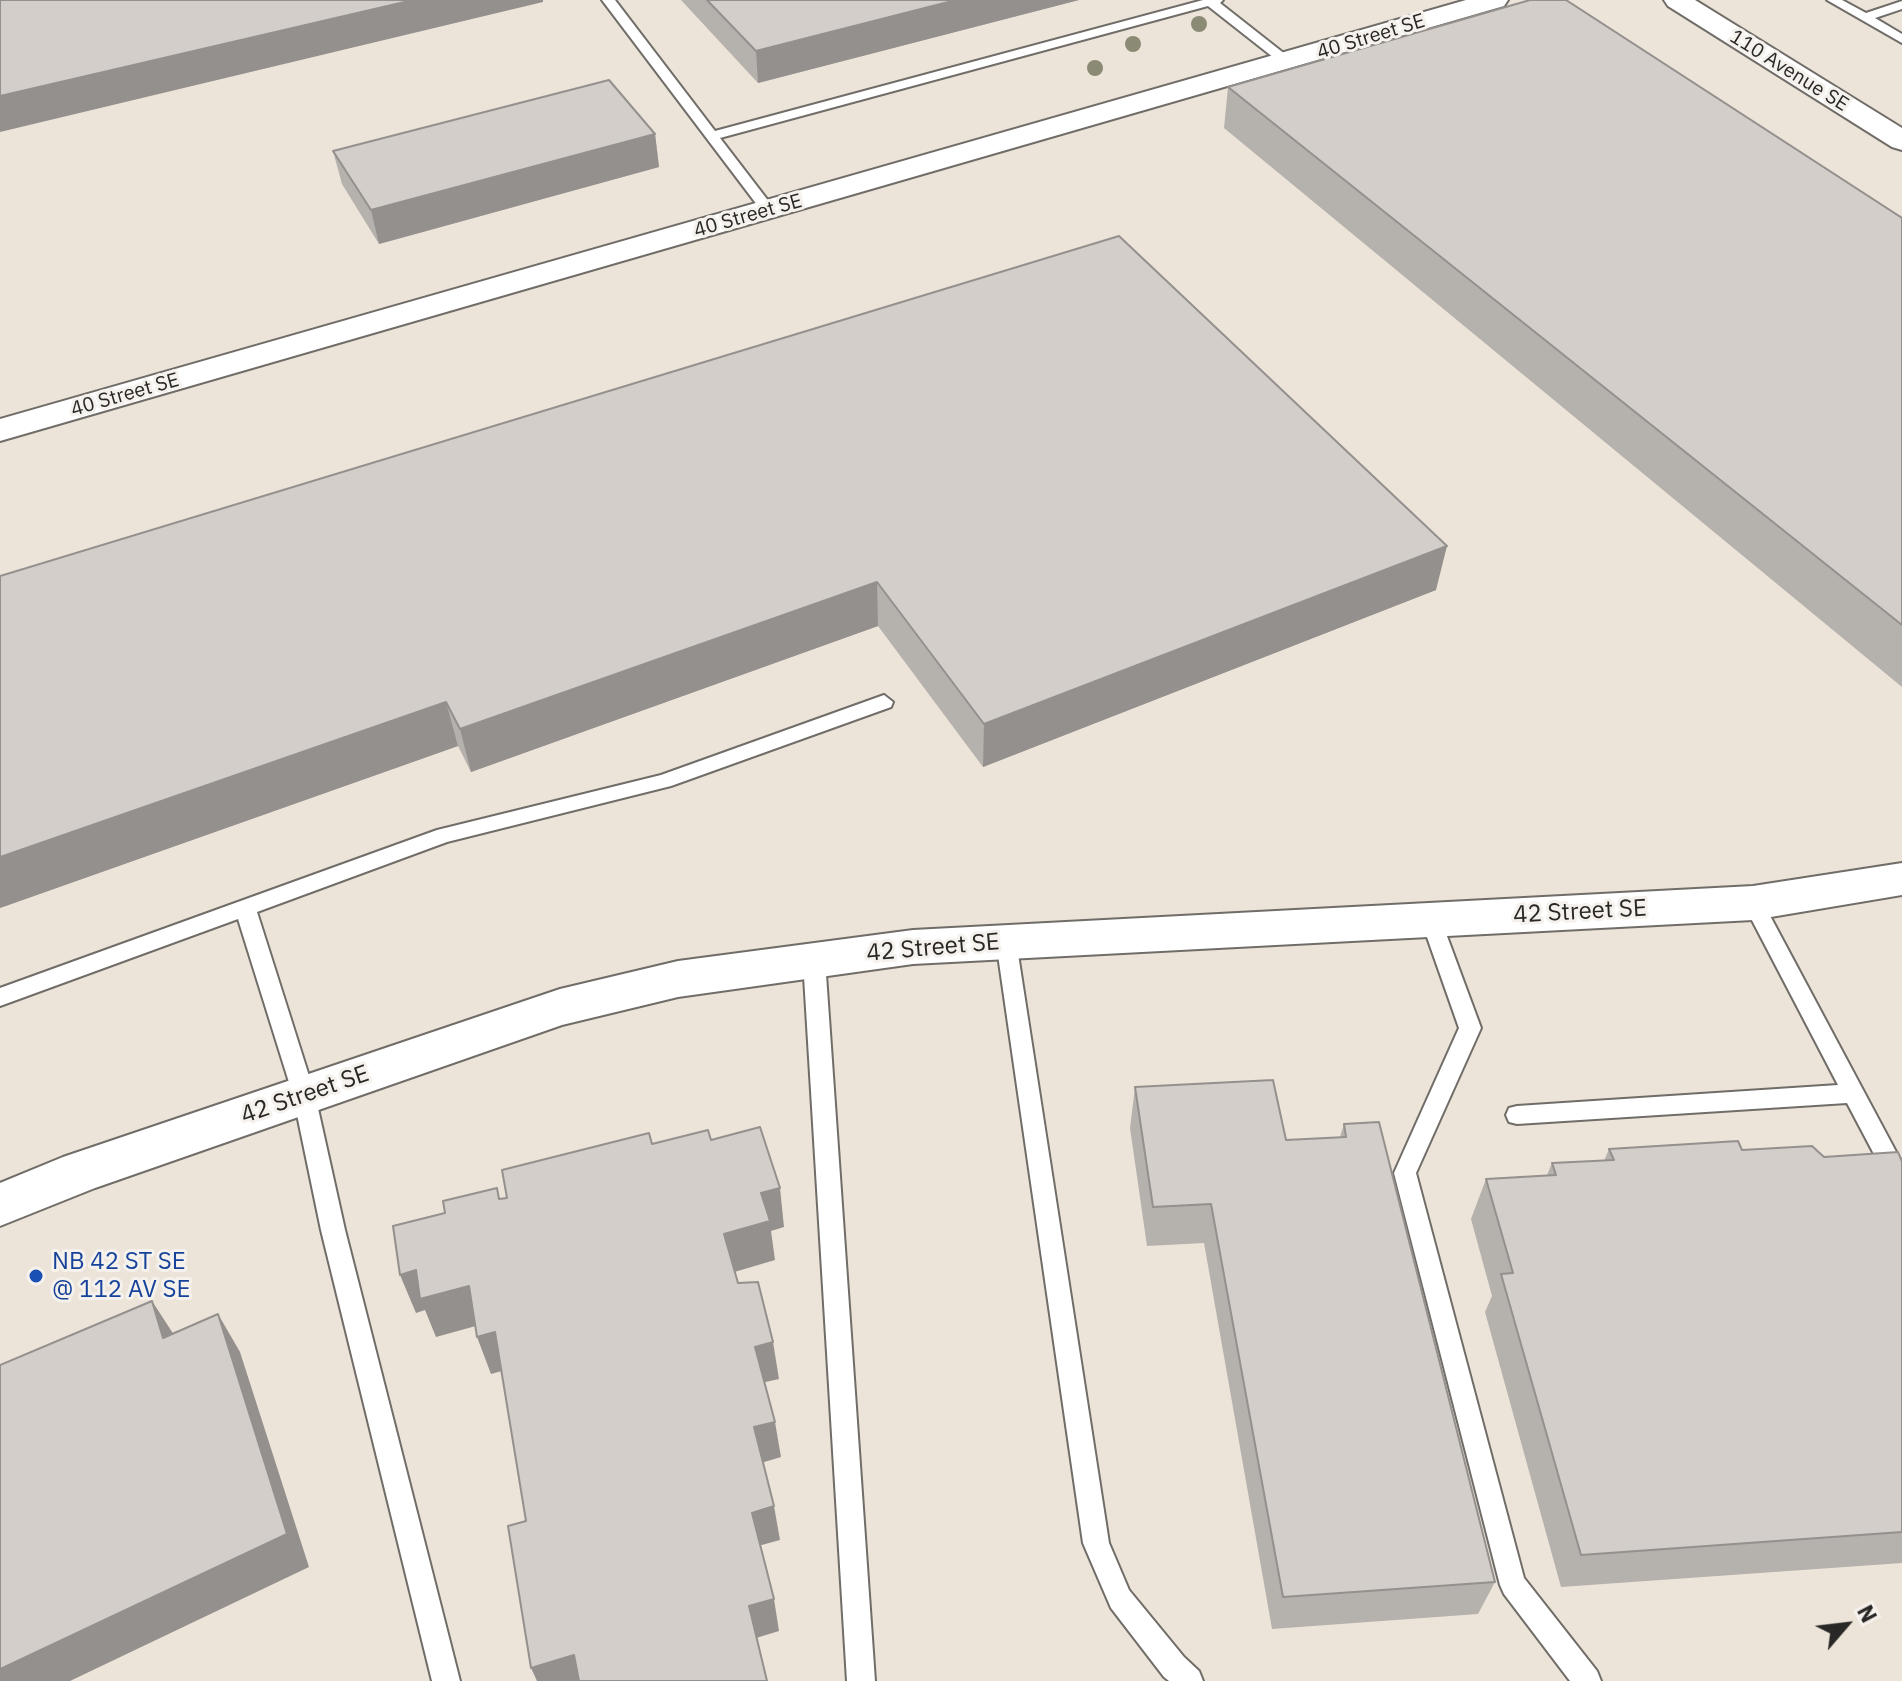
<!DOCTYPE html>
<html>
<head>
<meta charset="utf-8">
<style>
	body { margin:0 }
	#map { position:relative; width:1902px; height:1681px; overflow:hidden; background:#f5f1ec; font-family:"IBM Plex Sans",sans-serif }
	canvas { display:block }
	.north { position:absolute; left:1806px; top:1585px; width:80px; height:80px; -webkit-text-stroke:6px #f5f1ec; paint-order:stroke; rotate:62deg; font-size:22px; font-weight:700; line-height:32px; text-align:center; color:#292826 }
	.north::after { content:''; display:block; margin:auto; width:28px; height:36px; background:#292826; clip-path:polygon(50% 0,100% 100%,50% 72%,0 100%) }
</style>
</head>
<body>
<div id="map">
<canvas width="1902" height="1681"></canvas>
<div class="north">N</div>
</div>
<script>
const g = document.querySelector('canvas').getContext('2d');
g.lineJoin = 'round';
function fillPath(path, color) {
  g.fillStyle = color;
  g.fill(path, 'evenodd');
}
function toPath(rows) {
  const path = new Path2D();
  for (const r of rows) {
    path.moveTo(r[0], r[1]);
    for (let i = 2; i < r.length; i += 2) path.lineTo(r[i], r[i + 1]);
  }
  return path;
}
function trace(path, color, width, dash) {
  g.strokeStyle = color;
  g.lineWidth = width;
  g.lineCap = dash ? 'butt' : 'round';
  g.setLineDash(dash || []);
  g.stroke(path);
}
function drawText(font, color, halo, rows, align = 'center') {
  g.font = font + ' "IBM Plex Sans",sans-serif';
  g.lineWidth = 6;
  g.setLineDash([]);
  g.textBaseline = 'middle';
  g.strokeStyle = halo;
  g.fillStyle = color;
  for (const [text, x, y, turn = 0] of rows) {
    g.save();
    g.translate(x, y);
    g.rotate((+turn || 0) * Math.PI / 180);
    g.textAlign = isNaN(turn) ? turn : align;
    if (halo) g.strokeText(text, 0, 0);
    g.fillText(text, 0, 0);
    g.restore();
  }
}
fillPath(toPath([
	[0,0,1902,0,1902,1681,0,1681]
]), '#ede4d9');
const lane = toPath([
	[602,0,615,0,715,131,1203,0,1223,0,1220,3,1295,62,1283,65,1208,6,720,138,776,211,769,215,764,214,602,0],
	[1827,0,1842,0,1866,13,1902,1,1902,9,1875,18,1902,34,1902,43,1827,0],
	[884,695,893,702,891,707,671,786,447,842,257,912,315,1095,345,1230,460,1681,432,1681,321,1230,293,1095,238,919,0,1006,0,988,437,830,661,775,884,695],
	[1753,895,1760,897,1902,1163,1902,1195,1894,1192,1847,1103,1517,1124,1509,1122,1506,1115,1509,1108,1517,1106,1838,1085,1743,903,1746,897,1753,895],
	[1431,912,1438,914,1441,920,1481,1028,1416,1173,1524,1578,1597,1671,1601,1681,1570,1681,1504,1594,1500,1585,1394,1173,1459,1028,1421,920,1424,914,1431,912],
	[1006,933,1013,935,1016,941,1109,1543,1129,1590,1184,1657,1199,1671,1203,1681,1169,1681,1164,1677,1111,1608,1083,1543,996,941,999,935,1006,933],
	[814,952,821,954,825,960,875,1681,847,1681,803,960,807,954,814,952]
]);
const street = toPath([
	[1466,0,1508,0,1504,6,0,441,0,419,1466,0],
	[1664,0,1695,0,1902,128,1902,150,1892,147,1668,6,1664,0],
	[1902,863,1902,895,1753,920,913,964,678,997,562,1025,95,1188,0,1226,0,1183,63,1157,560,989,678,961,913,930,1753,886,1902,863]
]);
trace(lane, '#706d68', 4);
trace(street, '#706d68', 4);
fillPath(lane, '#fff');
fillPath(street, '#fff');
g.fillStyle = '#8b8b75';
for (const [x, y] of [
	[1199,24],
	[1133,44],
	[1095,68]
]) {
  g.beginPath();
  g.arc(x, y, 8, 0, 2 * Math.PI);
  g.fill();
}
fillPath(toPath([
	[681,0,1079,0,758,83],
	[1228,87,1902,218,1902,687,1224,128],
	[655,134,659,167,379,244,342,184,333,151],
	[1119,236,1436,590,983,767,878,626,471,772,458,746,0,908,0,576],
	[1135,1087,1286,1140,1340,1137,1344,1124,1495,1582,1478,1614,1272,1629,1204,1243,1147,1246,1130,1128],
	[1609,1149,1742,1150,1902,1162,1902,1563,1561,1587,1485,1312,1492,1296,1471,1219,1486,1179,1547,1175,1552,1163,1604,1161]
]), '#b5b1ad');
fillPath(toPath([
	[413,0,543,0,543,2,0,132,0,96],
	[956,0,1079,0,758,83,756,51],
	[655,134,659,167,379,244,371,210],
	[1447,546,1436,590,983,767,984,724],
	[877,582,878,626,471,772,460,729],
	[446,702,458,746,0,908,0,857],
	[780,1188,784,1227,771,1231,775,1260,731,1273,724,1234,761,1193],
	[416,1270,469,1286,483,1324,436,1337,425,1310,416,1313,400,1275],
	[152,1301,176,1338,163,1338],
	[218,1314,240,1352,309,1567,70,1681,0,1681,0,1669],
	[495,1332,509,1369,491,1374,477,1337],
	[773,1342,779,1379,761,1383,755,1347],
	[775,1422,781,1457,761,1463,754,1427],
	[774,1506,780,1540,758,1546,752,1513],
	[774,1599,779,1631,756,1638,749,1606],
	[574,1655,585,1681,537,1681,531,1668]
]), '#94908d');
const building = toPath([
	[0,0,413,0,0,96,0,0],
	[707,0,956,0,756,51,707,0],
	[1530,0,1566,0,1902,218,1902,625,1228,87,1530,0],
	[609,80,655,134,371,210,333,151,609,80],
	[1119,236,1447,546,984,724,877,582,460,729,446,702,0,857,0,576,1119,236],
	[1273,1080,1286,1140,1346,1137,1344,1124,1379,1122,1495,1582,1283,1597,1211,1204,1153,1207,1135,1087,1273,1080],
	[760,1127,780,1188,761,1193,770,1221,724,1234,738,1283,758,1282,773,1342,755,1347,775,1422,754,1427,774,1506,752,1513,774,1599,749,1606,767,1681,579,1681,574,1655,531,1668,508,1526,526,1521,495,1332,477,1337,469,1286,420,1299,416,1270,400,1275,393,1226,445,1213,443,1201,497,1188,499,1199,507,1198,502,1170,649,1133,652,1144,708,1130,711,1140,760,1127],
	[1738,1141,1742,1150,1812,1146,1824,1157,1898,1152,1902,1162,1902,1532,1581,1555,1501,1274,1513,1273,1486,1179,1556,1175,1552,1163,1614,1160,1609,1149,1738,1141],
	[152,1301,163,1338,218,1314,287,1534,0,1669,0,1365,152,1301]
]);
fillPath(building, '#d3cec9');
trace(building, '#94908d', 2);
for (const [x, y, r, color] of [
	[36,1276,8,"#1a4fb4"]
]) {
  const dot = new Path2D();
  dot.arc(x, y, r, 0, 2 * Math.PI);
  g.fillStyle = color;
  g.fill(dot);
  trace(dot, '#f5f1ec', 3);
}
drawText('20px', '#292826', '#f5f1ec', [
	["40 Street SE",1371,37,-17],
	["110 Avenue SE",1789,71,32],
	["40 Street SE",748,216,-16],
	["40 Street SE",125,395,-16]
]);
drawText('24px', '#292826', '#f5f1ec', [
	["42 Street SE",1580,912,-3],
	["42 Street SE",933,948,-5],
	["42 Street SE",305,1095,-19]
]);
drawText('24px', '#164399', '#f5f1ec', [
	["NB 42 ST SE",52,1262],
	["@ 112 AV SE",52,1290]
], 'left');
</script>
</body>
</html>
